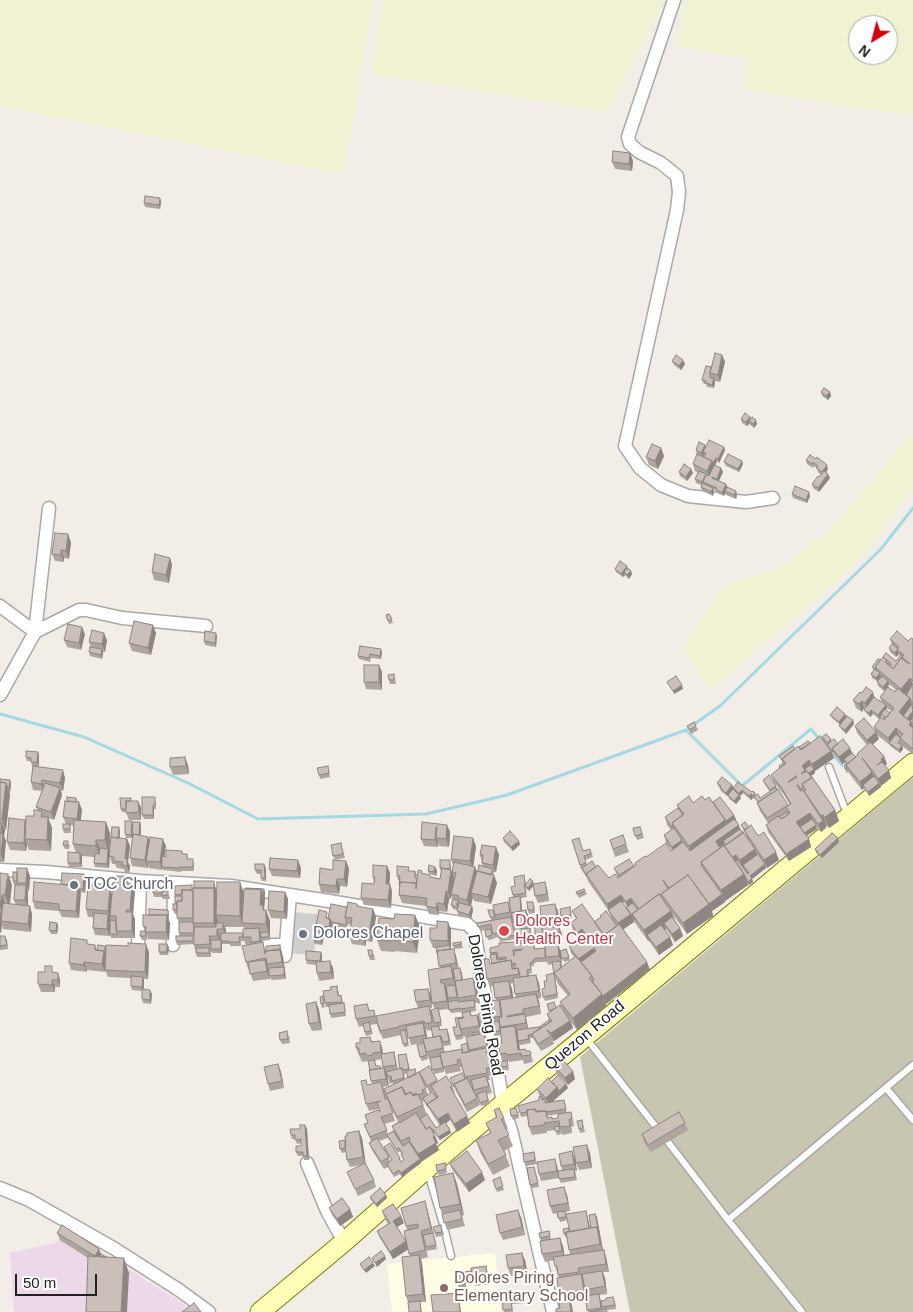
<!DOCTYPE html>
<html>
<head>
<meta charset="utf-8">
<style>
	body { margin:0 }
	#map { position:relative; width:913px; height:1312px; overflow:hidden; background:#f2eee7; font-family:Arial,sans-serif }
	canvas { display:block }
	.north { position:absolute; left:848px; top:15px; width:50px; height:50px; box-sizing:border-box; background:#fff; border:1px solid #a6a6a6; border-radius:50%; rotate:217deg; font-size:14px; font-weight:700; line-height:20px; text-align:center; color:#212121 }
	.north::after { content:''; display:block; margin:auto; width:18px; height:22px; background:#d2000b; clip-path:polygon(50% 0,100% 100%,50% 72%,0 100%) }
	.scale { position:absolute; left:15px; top:1274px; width:82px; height:22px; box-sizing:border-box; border:2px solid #212121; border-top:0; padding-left:6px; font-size:15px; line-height:18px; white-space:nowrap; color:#212121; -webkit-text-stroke:4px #fff; paint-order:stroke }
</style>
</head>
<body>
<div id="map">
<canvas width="913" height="1312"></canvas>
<div class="north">N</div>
<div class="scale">50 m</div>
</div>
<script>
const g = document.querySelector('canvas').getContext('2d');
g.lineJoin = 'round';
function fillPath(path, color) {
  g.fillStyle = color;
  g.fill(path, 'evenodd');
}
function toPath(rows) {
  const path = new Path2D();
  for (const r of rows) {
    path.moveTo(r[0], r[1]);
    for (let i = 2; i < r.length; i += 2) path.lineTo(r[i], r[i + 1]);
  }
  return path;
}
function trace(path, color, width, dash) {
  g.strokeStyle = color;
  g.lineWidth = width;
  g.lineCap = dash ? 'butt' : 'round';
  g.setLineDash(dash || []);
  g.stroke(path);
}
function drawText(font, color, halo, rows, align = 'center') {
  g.font = font + ' Arial,sans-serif';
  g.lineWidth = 4;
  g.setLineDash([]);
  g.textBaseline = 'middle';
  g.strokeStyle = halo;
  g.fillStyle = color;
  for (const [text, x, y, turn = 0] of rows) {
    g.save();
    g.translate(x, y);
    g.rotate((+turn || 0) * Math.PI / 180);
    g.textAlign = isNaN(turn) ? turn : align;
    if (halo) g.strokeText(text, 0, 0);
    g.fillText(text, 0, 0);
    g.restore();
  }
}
fillPath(toPath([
	[66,1229,196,1312,14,1312,10,1253,56,1243]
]), '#ecd8e9');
fillPath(toPath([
	[495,1253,501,1312,392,1312,387,1264]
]), '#fffde3');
fillPath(toPath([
	[292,912,318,914,314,955,289,953]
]), '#cfcfcf');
fillPath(toPath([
	[913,777,913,1312,630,1312,580,1057]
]), '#c8c6b1');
fillPath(toPath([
	[0,0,373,0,362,69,343,174,0,106],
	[381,0,665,0,609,112,371,74],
	[687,0,913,0,913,116,746,90,745,58,675,46],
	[858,25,888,25,888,55,858,55],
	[910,435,913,437,913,489,868,549,825,591,711,690,683,650,724,585,778,569,834,526]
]), '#f1f2d1');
trace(toPath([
	[0,714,84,737,188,783,258,819,426,814,507,795,686,730,720,706,881,549,913,508],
	[686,730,742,786,811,729,820,740],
	[831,752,842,765,844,763]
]), '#a4d8e3', 3);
const service = toPath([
	[829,767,847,814],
	[586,1038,660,1132],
	[886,1088,913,1120],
	[668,1142,728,1220,802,1312],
	[428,1173,445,1231,451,1256],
	[728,1220,913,1065]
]);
const minor = toPath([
	[674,0,628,137,630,144,639,152,661,163,677,176,679,192,677,210,625,446,640,468,661,485,688,496,746,502,773,498],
	[0,606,35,632,79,610,86,610,122,618,206,626],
	[0,695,35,632,49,508],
	[0,870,46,872,140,881,231,886,329,901,467,924,474,930,503,1104,512,1134,553,1312],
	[173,945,174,884],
	[265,945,286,945],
	[138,948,140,881],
	[285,956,290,895],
	[307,1163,327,1211,344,1242],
	[0,1188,29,1200,115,1249,179,1290,209,1312]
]);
const secondary = toPath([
	[260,1312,344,1242,423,1172,503,1104,585,1037,913,763]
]);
trace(service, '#a8a8a8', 9);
trace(minor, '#a8a8a8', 15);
trace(secondary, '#798000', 21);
trace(service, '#fff', 6);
trace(minor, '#fff', 12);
trace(secondary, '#ffffb8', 19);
fillPath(toPath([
	[630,153,633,161,632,171,615,169,612,162],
	[160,198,161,202,160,209,145,207,144,203],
	[722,355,725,362,720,382,715,381,715,382,714,388,707,387,706,384,704,384,702,380,711,367],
	[672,361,685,364,681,370,674,365],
	[821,392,830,392,831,396,828,400,822,396],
	[750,417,751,419,757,424,754,428,750,425,750,423,747,426,742,423,741,419],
	[706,447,724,447,725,450,719,463,717,461,715,465,721,468,723,472,719,481,726,484,727,487,737,495,736,499,726,495,725,493,724,496,717,493,716,491,713,489,714,492,713,496,702,491,701,487,701,485,696,483,695,479,698,473,695,471,693,464,697,454,696,450],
	[661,448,664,456,658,469,649,465,646,457],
	[810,455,828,469,826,473,830,478,819,492,813,488,812,484,821,475,818,472,817,468,814,466,813,468,807,464,806,460],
	[742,461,743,464,739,472,726,466,724,462],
	[691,469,693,473,687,481,680,476,679,472],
	[792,494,810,496,807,503,793,498],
	[71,542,69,559,64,558,64,562,55,561,52,554],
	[170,558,172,565,169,583,154,580,152,572],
	[627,566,628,568,631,571,632,574,629,579,625,575,623,577,616,572,615,569],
	[389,614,393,623,389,624,386,615],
	[156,633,151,655,132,651,129,643],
	[85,634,81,650,67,647,64,640],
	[217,636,216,647,205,645,204,641],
	[890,639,908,641,913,639,913,717,910,721,913,718,913,754,902,746,902,744,901,745,903,749,900,753,890,746,890,745,877,735,879,739,873,744,887,764,885,765,891,778,881,786,880,784,881,787,869,796,864,788,862,790,848,772,847,773,845,770,844,766,846,764,845,762,842,764,832,752,834,758,815,771,815,773,811,776,835,810,839,821,829,828,827,826,825,827,826,828,821,832,816,826,817,829,806,836,809,839,811,847,789,861,768,832,766,825,768,823,760,811,757,803,758,803,755,798,754,799,753,798,751,800,743,793,740,796,741,798,736,804,729,799,728,796,727,796,721,791,717,783,732,785,734,790,733,788,755,793,756,795,760,798,770,792,764,783,763,780,776,786,778,790,788,806,790,805,784,795,774,782,771,775,779,768,779,766,783,763,779,756,795,749,800,749,810,743,823,740,822,737,831,739,832,741,838,744,852,753,856,757,858,755,857,754,867,745,857,733,855,726,875,731,874,727,883,718,882,715,879,719,873,714,870,717,866,713,864,708,862,712,856,708,853,700,862,693,875,698,879,701,882,702,880,697,895,692,896,690,889,684,889,685,884,691,878,686,877,681,872,678,871,674,874,671,872,667,880,660,896,661,900,657,899,654,896,657,890,652,889,648,892,644],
	[887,708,891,711,890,713,886,710],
	[107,640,105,652,103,652,103,653,102,659,90,656,89,652,91,647,89,642],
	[382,652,381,659,371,658,370,662,359,659,358,656],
	[382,672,382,690,366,689,364,682],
	[394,674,395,678,396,684,390,684,389,680],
	[845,714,846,717,853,720,854,724,846,734,841,729,840,725,832,718,830,715],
	[687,726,696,726,698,730,691,734],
	[38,752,39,755,39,766,35,766,65,778,63,791,61,790,62,795,54,820,48,818,52,828,51,851,29,850,27,845,26,851,10,850,7,842,25,820,34,816,38,811,36,807,42,791,33,790,31,782,33,766,32,766,31,761,27,761,26,757],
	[188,765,189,774,173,775,170,767],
	[329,770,330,777,320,779,319,775],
	[0,779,10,780,11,784,10,792,9,792,10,794,6,830,5,830,4,836,6,841,4,862,0,862],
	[76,798,82,810,80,821,110,833,109,850,110,852,120,831,120,838,127,839,130,846,128,862,130,866,129,873,125,873,124,869,117,868,115,864,112,864,110,857,109,868,95,867,94,863,94,857,82,856,82,867,69,867,68,863,76,853,73,844,74,826,70,825,71,833,64,833,63,829,66,824,63,817,67,801],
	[705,800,713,802,734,815,740,829,747,837,741,825,749,827,758,836,779,860,767,868,765,865,766,868,752,879,753,882,749,885,748,884,748,885,725,901,724,900,725,902,712,911,713,916,687,934,673,915,675,920,683,936,675,942,666,929,665,930,673,945,659,955,649,941,648,941,633,920,634,922,623,929,650,970,606,1004,606,1003,606,1006,577,1030,571,1022,573,1028,554,1041,553,1040,554,1044,541,1051,533,1038,530,1038,531,1043,520,1045,519,1044,520,1049,525,1049,526,1051,530,1051,533,1062,524,1064,523,1060,509,1062,509,1061,507,1061,509,1070,503,1071,501,1067,503,1061,500,1054,502,1043,501,1035,494,1036,490,1018,496,1000,493,986,490,987,487,979,492,963,490,953,516,944,515,939,500,942,499,937,494,938,492,928,491,929,494,939,488,940,485,930,480,931,477,923,491,920,490,917,508,902,510,909,514,929,514,926,513,922,513,895,515,886,525,879,526,884,533,884,547,889,549,901,538,903,535,896,533,886,529,891,525,888,527,897,521,898,522,911,526,910,529,918,532,940,529,941,529,943,535,947,535,949,545,948,546,945,543,939,537,939,535,935,543,927,542,925,558,911,560,930,562,934,562,944,558,944,560,951,566,949,570,960,564,962,561,954,562,967,574,957,571,953,569,946,579,938,573,930,571,923,576,919,572,911,594,922,611,917,608,910,588,881,587,878,581,869,572,840,583,851,590,849,593,857,585,860,587,865,596,867,609,878,618,878,614,868,634,866,634,867,636,866,635,863,646,857,672,850,666,843,664,835,671,830,667,825,665,817,679,810,677,805],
	[624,902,627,907,626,908,622,903],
	[536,962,547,962,548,965,553,964,554,974,558,984,568,996,560,1002,562,1008,556,1008,547,1004,550,1012,547,1014,549,1020,539,1027,539,1029,528,1028,526,1017,541,1014,538,999,541,998,539,983,529,976,529,974,532,973,531,966,534,966,534,963,537,963],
	[513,983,516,997,513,998,512,989,510,984],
	[132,801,138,801,141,808,141,820,129,820,126,812,122,812,121,809],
	[156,801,156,809,154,809,154,819,144,819,142,815],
	[140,822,141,826,141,836,148,837,149,840,166,846,164,857,187,854,188,859,194,863,194,871,181,871,181,872,163,870,162,868,162,870,149,868,148,865,148,868,132,866,130,858,132,839,132,838,126,838,125,834,132,824],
	[422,822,447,825,450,832,449,847,439,846,438,843,438,847,424,846,421,839],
	[640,827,644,838,637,840,633,828],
	[623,835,629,852,615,857,610,840],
	[503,838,520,844,513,851,504,842],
	[839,842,822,858,816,853,815,849,822,843],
	[63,845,70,845,69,849,65,849],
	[476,846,473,867,475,867,477,872,483,867,480,855,496,847,499,855,496,872,494,872,493,875,497,883,491,904,474,901,473,897,471,906,472,906,473,910,471,919,458,915,457,910,453,909,451,905,453,899,451,895,451,899,449,899,447,912,439,911,439,915,429,914,426,906,402,903,399,895,399,880,398,880,397,876,410,871,415,871,417,875,416,879,422,871,422,873,431,877,440,879,441,872,440,868,451,864,451,870,452,871,453,865,451,859],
	[342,847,345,858,335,860,333,856],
	[346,861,349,869,347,887,340,886,339,894,321,892,319,884,333,870],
	[387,866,390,873,389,884,392,891,391,908,364,905,361,898,374,884,373,877],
	[435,867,437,871,436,876,429,874,428,871],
	[266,868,266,881,262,881,261,878,261,874,257,874,255,870],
	[301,868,300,878,272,876,269,869],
	[0,873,12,885,10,904,16,905,14,900,15,885,14,885,13,881,30,876,29,891,28,891,28,906,32,914,31,932,3,929,2,924,1,933,0,933],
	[126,876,129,884,135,891,133,914,135,919,135,938,119,938,118,937,118,938,111,938,110,933,110,936,95,935,93,928,93,917,88,917,86,909,112,894,117,882],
	[86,878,85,893,80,892,79,918,62,917,59,911,35,909,33,901,61,884],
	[240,882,243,891,264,889,265,892,264,909,265,910,266,910,270,921,270,940,262,941,262,940,262,942,266,951,280,945,283,957,286,979,271,980,268,965,270,979,253,981,249,969,248,969,246,962,251,944,246,945,244,941,241,941,241,946,230,946,230,944,222,944,222,953,212,953,212,952,211,952,211,957,197,957,194,945,194,936,193,936,194,944,177,945,176,941,180,936,179,933,179,922,177,918,177,914,175,914,173,910,175,904,175,895,194,888,216,889],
	[225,927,244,927,244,929,243,933,226,933],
	[163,891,169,895,170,899,163,899,162,897,154,897,153,893],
	[585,891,587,894,579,898,576,892],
	[285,892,288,899,287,919,271,918,268,910],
	[357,904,358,907,373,909,376,917,372,942,366,941,366,946,352,944,349,936,351,925,348,924,347,928,333,926,332,935,323,933,324,936,322,945,315,944,314,941,319,931,316,925,329,916,347,907],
	[534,905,535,913,529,914,528,910],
	[570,907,572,919,562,920,561,916],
	[168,910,169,914,169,921,170,923,169,940,148,939,147,936,147,940,142,940,140,936,145,931,143,926,149,915],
	[415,915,420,927,417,953,395,951,395,952,381,951,377,940,394,919],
	[57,923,58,926,57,934,51,934,49,930],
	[451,929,451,948,456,956,458,968,462,972,463,980,476,986,479,1003,475,1003,476,1011,470,1012,472,1016,477,1015,480,1022,482,1033,487,1040,495,1075,489,1076,490,1080,488,1080,492,1093,487,1094,490,1104,481,1106,478,1097,477,1097,480,1105,467,1112,456,1091,450,1078,465,1079,462,1067,460,1067,461,1071,446,1074,444,1069,444,1072,434,1074,438,1082,452,1085,455,1093,454,1093,467,1116,470,1123,457,1132,450,1120,446,1123,451,1133,440,1140,435,1133,434,1133,438,1143,436,1144,439,1150,421,1162,420,1161,421,1163,402,1177,400,1174,394,1177,388,1167,384,1169,372,1150,369,1143,371,1141,364,1124,368,1123,380,1112,379,1109,369,1111,366,1104,368,1085,372,1084,368,1061,362,1062,356,1048,360,1043,370,1037,372,1041,380,1041,382,1048,383,1054,394,1052,396,1060,398,1069,400,1069,407,1058,410,1070,416,1073,419,1072,434,1074,430,1059,429,1059,427,1055,428,1059,422,1061,420,1057,424,1043,411,1045,407,1032,406,1033,409,1046,404,1047,401,1035,383,1039,381,1034,380,1034,377,1024,370,1025,373,1034,366,1036,363,1026,359,1027,356,1019,367,1004,370,1011,376,1016,418,1008,416,1002,428,989,431,996,432,1008,430,1008,432,1013,435,1009,432,1003,440,968,436,948,433,948,430,940],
	[449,1009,451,1013,461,1012,462,1013,463,1017,457,1027,455,1036,456,1040,463,1039,462,1035,463,1037,473,1035,467,1043,463,1053,462,1049,445,1052,443,1044,444,1046,451,1045,449,1033,440,1030,439,1026,442,1026,439,1010],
	[425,1029,427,1029,427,1031,432,1030,433,1037,427,1038],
	[382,1059,383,1068,381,1068,376,1066,375,1062,376,1060],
	[407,1073,408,1078,405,1079,404,1074],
	[387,1075,390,1084,393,1083,393,1085,384,1089,383,1087,389,1086],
	[423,1081,430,1093,433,1091,434,1093,428,1095],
	[388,1100,398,1122,392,1126,394,1131,388,1134,384,1124,395,1121],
	[424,1101,440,1126,436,1128,427,1115,422,1102],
	[388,1138,398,1153,400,1151,402,1154,401,1154,404,1160,401,1162,400,1158,384,1147,392,1160,390,1162,389,1157,379,1141],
	[0,936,7,939,8,949,0,950],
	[461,942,463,948,454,949,453,943],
	[89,944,95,945,97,950,149,952,148,979,144,979,144,989,152,994,151,1004,143,1003,142,999,142,991,132,990,131,986,131,978,108,977,105,970,105,972,87,970,87,972,71,970,69,963],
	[169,947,168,955,160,955,159,952],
	[321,952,322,956,322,961,333,968,334,979,319,981,317,973,316,965,307,964,306,960],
	[374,954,375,960,370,960,369,956],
	[54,973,58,973,60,980,60,987,55,987,55,992,41,992,38,984],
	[554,973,555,977,558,998,545,1001,543,997,547,981],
	[338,990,339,995,342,999,343,1004,344,1003,345,1007,346,1016,331,1018,329,1007,326,1007,325,1003],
	[323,996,325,1007,322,1008,321,1004],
	[316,1002,319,1010,322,1030,312,1031,309,1024],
	[484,1017,485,1023,480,1024,479,1020],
	[289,1035,290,1043,282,1044,280,1040],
	[278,1064,281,1072,284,1088,270,1091,268,1084],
	[553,1064,575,1079,568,1085,556,1072],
	[551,1082,566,1084,568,1088,560,1095,559,1094,553,1101,564,1100,567,1113,571,1112,573,1120,574,1126,571,1127,572,1133,562,1135,560,1129,561,1134,557,1135,555,1130,547,1131,547,1133,532,1135,529,1127,527,1116,521,1117,520,1113,539,1100,540,1097,537,1089],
	[558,1114,558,1118,552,1118,548,1117,547,1116],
	[494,1110,504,1118,508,1129,506,1130,513,1146,504,1151,510,1166,493,1175,480,1152,476,1140,490,1133,486,1123,496,1118],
	[518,1111,519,1118,513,1120,511,1116],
	[685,1123,688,1130,651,1152,644,1142,642,1134],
	[583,1124,585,1132,580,1133,579,1129],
	[305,1125,307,1129,309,1160,304,1160,303,1156,298,1156,296,1152,301,1146,301,1143,297,1144,295,1139,292,1139,291,1135],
	[359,1131,362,1138,365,1163,374,1180,376,1187,358,1196,347,1172,361,1165,350,1167,347,1160,346,1152,342,1153,340,1149,347,1136],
	[534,1152,537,1164,526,1166,524,1162],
	[590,1153,592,1168,579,1170,576,1163],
	[575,1159,577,1171,575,1171,577,1180,561,1183,559,1178,541,1181,539,1174,557,1166,558,1171,562,1170,561,1166],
	[445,1163,447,1173,439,1175,437,1171],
	[450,1164,485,1180,469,1192,453,1171],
	[534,1167,539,1187,532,1188,530,1185],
	[453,1173,457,1184,464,1215,462,1216,465,1226,447,1230,440,1208],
	[500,1177,504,1190,497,1192,493,1180],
	[564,1187,567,1195,570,1211,565,1212,567,1220,560,1222,557,1213,553,1214,550,1206],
	[386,1195,387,1198,377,1207,371,1200,370,1197],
	[329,1208,350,1209,353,1217,340,1226,332,1215],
	[427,1208,437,1249,427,1251,426,1248,428,1257,421,1259,422,1263,426,1302,420,1302,422,1312,409,1312,408,1302,406,1296,410,1256,408,1249,393,1259,380,1238,377,1231,388,1224,385,1219,382,1211,404,1223,397,1227,406,1241,407,1230,406,1226],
	[586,1211,588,1219,590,1228,591,1228,595,1214,603,1250,606,1257,609,1272,603,1272,605,1278,607,1294,599,1295,601,1301,615,1301,616,1309,606,1310,607,1312,588,1312,585,1298,570,1300,572,1306,560,1308,561,1300,559,1294,559,1278,555,1266,554,1260,545,1262,542,1254,541,1241,540,1238,549,1231,551,1240,563,1246,564,1255,570,1254,567,1238,566,1238,564,1234,569,1228],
	[521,1217,525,1235,503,1240,500,1233],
	[441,1225,444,1235,436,1237,435,1233],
	[57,1233,99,1249,101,1255,129,1273,88,1258,60,1240],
	[525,1260,529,1278,517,1280,516,1275,511,1276,508,1268],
	[456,1273,488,1274,490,1284,475,1286,474,1282,474,1283,466,1284,466,1288,459,1289],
	[523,1293,525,1303,512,1304,513,1312,504,1312,502,1295]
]), '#aea59f');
fillPath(toPath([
	[630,153,633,161,632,171,629,164],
	[160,198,161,202,160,209,159,205],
	[722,355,725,362,720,382,718,375],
	[683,360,685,364,681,370,679,366],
	[714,378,715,382,714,388,712,385],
	[830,392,831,396,828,400,826,396],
	[750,417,751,420,749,421,750,423,747,426,746,422],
	[756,420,757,424,754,428,753,424],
	[705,445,707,449,703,452,704,454,703,457,701,453],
	[724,447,725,450,719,463,718,459],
	[661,448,664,456,658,469,655,461],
	[716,458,717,461,710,478,707,471,712,461],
	[742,461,743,464,739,472,738,469],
	[827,465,828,469,823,476,822,472],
	[721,468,723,472,718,482,717,479],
	[691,469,693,473,687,481,686,477],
	[828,474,830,478,819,492,818,488],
	[726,484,728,488,725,491,725,493,724,496,722,493],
	[713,488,714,492,713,496,711,492],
	[736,491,737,495,736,499,734,495],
	[809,492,810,496,807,503,806,500],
	[68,534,71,542,69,559,66,551],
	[61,550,64,558,64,562,61,555],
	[170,558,172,565,169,583,166,575],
	[627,566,628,570,624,572,625,575,623,577,621,574],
	[631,571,632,574,629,579,627,575],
	[153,625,156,633,151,655,148,648],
	[82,627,85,634,81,650,79,643],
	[104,633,107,640,105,652,102,644],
	[216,633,217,636,216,647,215,643],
	[102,649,103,653,102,659,101,655],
	[381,649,382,652,381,659,380,656],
	[897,650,899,654,896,657,895,653],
	[379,665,382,672,382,690,379,682],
	[880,673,881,677,877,681,876,678],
	[910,678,913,686,904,696,901,689],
	[888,681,889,685,884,691,883,687],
	[682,685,683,689,674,694,673,691],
	[873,692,875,700,867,711,865,703],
	[910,698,912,706,903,718,899,712],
	[862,701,864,708,862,712,859,704],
	[886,705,887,708,879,719,878,715],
	[871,710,873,714,870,717,869,713],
	[913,711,913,717,908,724,906,720],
	[845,714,847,718,840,725,839,722],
	[853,720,854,724,846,734,845,730],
	[911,722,913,726,913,731,909,725],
	[896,728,899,736,892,745,890,743,888,738],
	[876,732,879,739,870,747,867,740],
	[902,745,903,749,900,753,899,750],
	[850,748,853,755,844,759,845,762,842,764,839,757],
	[831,751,834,758,815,771,812,764],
	[38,752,39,755,39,766,37,762],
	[884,756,887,764,884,766,877,765,881,759],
	[185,757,188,765,189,774,186,766],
	[809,760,812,768,801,774,802,766],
	[814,769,815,773,809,778,808,774],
	[63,770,65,778,63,791,60,783],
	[889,770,891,778,881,786,878,779],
	[872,772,875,780,863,785,864,788,862,790,860,782],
	[10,780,11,784,10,792,9,788],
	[42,780,44,788,44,792,41,784],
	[6,783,10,794,6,830,2,819],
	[879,783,881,787,869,796,868,792],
	[732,785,734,789,727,796,726,793],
	[60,788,62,795,54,820,51,812],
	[742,790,743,793,740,796,739,793],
	[751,794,753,798,751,800,749,796],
	[739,795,741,798,736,804,734,801],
	[138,801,141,808,141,820,139,812],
	[79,802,82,810,80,826,77,819],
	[153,805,154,809,154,819,153,815],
	[835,810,839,821,829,828,825,817],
	[810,813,813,820,799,830,796,822],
	[734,815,737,823,729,828,726,821],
	[823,815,827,826,825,827,826,828,821,832,818,824,823,821,821,816],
	[48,817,52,828,51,851,47,840],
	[25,820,25,839,27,845,26,851,24,843],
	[725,820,730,831,693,857,689,846],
	[106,822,110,833,109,868,107,864,108,851,105,840],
	[140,822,141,826,140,842,139,838],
	[2,823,5,830,4,836,6,841,4,862,1,855,1,834],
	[447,825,450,832,449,847,446,839],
	[739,825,741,832,723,841,724,845,718,849,716,841],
	[816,825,817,829,805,837,804,833],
	[119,827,120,831,119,843,118,840],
	[436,827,439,834,436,838,438,843,438,847,435,840],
	[148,837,151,844,146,861,148,865,148,868,145,860],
	[473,838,476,846,473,869,470,861],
	[838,838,839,842,822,858,820,855],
	[127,839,130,846,128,862,130,866,129,873,125,859],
	[163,839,166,846,163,867,162,867,162,870,160,862],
	[809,839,811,847,789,861,786,854],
	[96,840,101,851,100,857,96,846],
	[682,840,685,847,675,855,672,847],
	[519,841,520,844,513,851,511,847],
	[496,847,499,855,496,872,493,865],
	[755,849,758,856,742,868,740,860],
	[776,852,779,860,767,868,764,860],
	[80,853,82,856,82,867,80,863],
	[736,855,739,862,735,865,732,858],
	[298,860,301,868,300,878,297,871],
	[346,861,349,869,347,887,344,879],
	[264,864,266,868,266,881,265,878],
	[765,864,766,868,752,879,753,882,749,885,748,882,750,876],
	[387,866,390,873,389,891,386,884],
	[435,867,437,871,436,876,434,872],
	[475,867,478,874,471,893,473,897,470,908,467,900],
	[27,868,30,876,29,891,26,883],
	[451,870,454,878,451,899,448,892],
	[8,874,12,885,9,906,5,895],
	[84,874,86,878,85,893,83,889],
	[744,874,748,885,725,901,721,890],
	[494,875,497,883,491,904,488,897],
	[337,879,340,886,339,894,336,886],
	[214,881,216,889,216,915,218,921,218,929,217,929,220,937,220,943,214,923],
	[533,881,534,885,529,891,528,888],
	[240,882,244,894,242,923,244,927,240,916],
	[545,882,547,889,549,901,547,894],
	[132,884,135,891,133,914,135,919,135,938,132,931,132,916,130,910],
	[390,884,392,891,391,908,388,900],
	[26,885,28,893,28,908,25,900],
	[78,886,81,893,79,918,76,911],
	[110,887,112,895,110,919,108,911],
	[261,889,265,900,264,909,266,914,266,910,270,921,270,936,260,905],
	[264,889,265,892,265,900,263,896],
	[446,891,449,899,447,912,444,904],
	[285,892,288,899,287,919,284,912],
	[722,894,725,902,712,911,713,916,687,934,683,923],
	[2,895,6,906,4,918,0,906],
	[621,895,624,902,609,912,607,904],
	[520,896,521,899,523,918,521,914],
	[631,898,634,906,629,909,626,902],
	[437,903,439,911,439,915,436,908],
	[555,904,558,911,560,930,558,923],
	[30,906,32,914,31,932,28,924],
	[472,906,473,910,471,919,469,915],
	[373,909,376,917,372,942,369,934],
	[526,910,529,918,531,931,528,924],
	[0,911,2,918,1,921,2,924,1,933,0,931],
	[671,911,675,922,664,923,666,929,650,940,647,935,649,941,648,941,644,930],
	[108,914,111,921,110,936,107,929],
	[631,914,634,922,621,931,618,923],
	[167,915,170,923,169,940,166,932],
	[415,915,420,927,417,953,413,942],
	[330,919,333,926,332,935,329,927],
	[448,922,451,929,451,948,452,956,448,941],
	[57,923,58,926,57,934,56,931],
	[223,923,226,930,226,937,223,929],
	[559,927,562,934,562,944,559,937],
	[259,928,261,935,261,937,262,949,260,941],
	[680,928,683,936,675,942,672,934],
	[582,929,585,937,580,940,577,933],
	[322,932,324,936,322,945,321,942],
	[364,933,366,941,366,946,363,939],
	[670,937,673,945,659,955,656,947],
	[221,940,222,944,222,953,221,949],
	[146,944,149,952,148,979,145,972],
	[167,944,169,947,168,955,167,952],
	[558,944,561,952,562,963,559,956],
	[280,945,283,957,286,979,284,975,284,968,282,962],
	[105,946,107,950,105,972,102,964,104,951],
	[594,948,597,955,582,965,578,959],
	[454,949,456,956,459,970,456,963],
	[321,952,322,956,321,965,320,961],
	[265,960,268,967,270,979,267,971],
	[330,961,333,968,334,979,331,972],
	[84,962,87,970,87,972,84,965],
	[647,962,650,970,606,1004,603,996],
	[451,966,454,974,455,986,453,978],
	[58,973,60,980,60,987,58,980],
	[554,973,555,977,558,998,557,994],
	[536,975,539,983,541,998,539,991],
	[143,977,144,980,144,991,142,987],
	[473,978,476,986,479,1003,476,995],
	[52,980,55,987,55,992,52,985],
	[509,981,512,989,514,1003,511,996],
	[444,983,447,990,450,1008,447,1001],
	[428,989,431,996,432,1008,430,1000],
	[150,990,152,994,151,1004,150,1000],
	[536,994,539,1001,541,1014],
	[602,994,606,1006,577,1030,573,1018],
	[316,1002,319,1010,322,1030,319,1022],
	[523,1009,527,1022,528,1031,526,1023],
	[477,1015,480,1022,482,1033,479,1026],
	[570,1021,573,1028,554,1041,551,1033],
	[423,1023,426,1030,428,1042,425,1035],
	[515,1026,518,1033,520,1053,518,1050],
	[484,1033,487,1040,490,1054,487,1046],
	[380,1041,382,1048,384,1059,381,1052],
	[489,1053,492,1060,495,1075,493,1067],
	[278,1064,281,1072,284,1088,282,1081],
	[384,1068,387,1075,389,1086,386,1079],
	[573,1071,575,1079,568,1085,565,1078],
	[566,1084,568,1088,560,1095,559,1091],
	[557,1087,560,1095,549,1105,546,1098],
	[448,1113,450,1120,441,1127,438,1119],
	[467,1116,470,1123,457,1132,454,1124],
	[569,1119,571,1127,572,1133,570,1126],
	[305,1125,307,1129,309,1160,307,1156],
	[450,1130,451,1133,440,1140,438,1137],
	[359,1131,362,1138,366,1165,363,1157],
	[435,1136,438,1143,436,1144,439,1150,421,1162,418,1154,433,1137],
	[587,1145,590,1153,592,1168,589,1161],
	[572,1151,575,1159,577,1171,574,1164],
	[420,1159,421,1163,402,1177,401,1173],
	[555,1159,557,1166,560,1178,557,1171],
	[482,1172,485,1180,469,1192,466,1184],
	[453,1173,457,1184,464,1215,460,1204],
	[564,1187,567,1195,570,1211],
	[386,1195,387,1198,377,1207,376,1204],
	[425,1201,427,1208,437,1249,431,1228],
	[350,1209,353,1217,340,1226,337,1219],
	[518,1210,521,1217,525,1235,522,1227],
	[586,1211,588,1219,592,1238,589,1230],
	[595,1214,597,1217,604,1256,600,1244],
	[401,1216,404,1223,395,1228,393,1221],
	[560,1238,563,1246,565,1259,562,1251],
	[406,1241,409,1249,393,1259,390,1252],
	[99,1249,102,1257,95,1256],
	[604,1250,606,1257,609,1272,606,1264],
	[522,1253,525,1260,527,1273,524,1266],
	[419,1255,422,1263,426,1302,423,1294],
	[385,1256,386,1259,377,1267,375,1263],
	[124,1258,129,1273,127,1312,121,1312],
	[373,1263,375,1266,366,1273,364,1270],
	[486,1266,488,1274,490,1284,487,1277],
	[602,1271,605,1278,607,1294,605,1286],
	[581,1274,584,1282,587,1297,584,1290],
	[458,1293,459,1297,461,1312,460,1312],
	[569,1298,572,1306,573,1312,571,1312]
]), '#8d8682');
const building = toPath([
	[613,151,630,153,629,164,612,162,613,151],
	[145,196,160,198,159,205,144,203,145,196],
	[715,353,722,355,718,375,710,373,715,353],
	[676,355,683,360,679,366,672,361,676,355],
	[706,366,711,367,710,373,710,378,714,378,712,385,706,383,706,381,702,380,706,366],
	[824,388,830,392,826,396,821,392,824,388],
	[745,413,750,417,746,422,741,419,745,413],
	[752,417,756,420,753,424,749,421,752,417],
	[709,440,724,447,718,459,716,458,713,463,712,461,704,457,706,453,703,452,709,440],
	[699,442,705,445,701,453,696,450,699,442],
	[652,444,661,448,655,461,646,457,652,444],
	[697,454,712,461,707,471,693,464,697,454],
	[728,454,742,461,738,469,724,462,728,454],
	[810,455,816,459,817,457,827,465,822,472,816,468,818,466,813,462,812,464,806,460,810,455],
	[684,464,691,469,686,477,679,472,684,464],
	[714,465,721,468,717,479,712,477,712,478,726,484,722,493,716,489,717,488,703,482,706,475,709,476,714,465],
	[699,471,706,474,702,482,695,479,699,471],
	[824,471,828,474,818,488,812,484,818,476,819,477,824,471],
	[702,483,713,488,711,492,701,487,702,483],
	[795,486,809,492,806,500,792,494,795,486],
	[727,487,736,491,734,495,725,491,727,487],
	[55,533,68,534,66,551,61,550,61,555,52,554,55,533],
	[155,554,170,558,166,575,152,572,155,554],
	[620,561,627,566,621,574,615,569,620,561],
	[627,568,631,571,627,575,624,572,627,568],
	[389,614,392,619,388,621,386,615,389,614],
	[134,621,153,625,148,648,129,643,134,621],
	[68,624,82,627,79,643,64,640,68,624],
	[92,630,104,633,102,644,89,642,92,630],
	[205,631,216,633,215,643,204,641,205,631],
	[897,631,908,641,911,638,913,639,913,681,910,678,901,689,875,667,883,657,887,660,885,662,893,669,901,658,909,664,909,663,902,657,904,655,897,650,899,647,890,639,897,631],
	[892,644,898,649,895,653,889,648,892,644],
	[360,646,381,649,380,656,370,654,369,658,358,656,360,646],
	[90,647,102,649,101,655,89,652,90,647],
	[886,653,896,661,901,655,903,659,901,658,893,669,890,666,891,664,883,657,886,653],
	[878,659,880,660,881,659,875,667,876,670,872,667,878,659],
	[364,665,379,665,379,682,364,682,364,665],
	[875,669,880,673,876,678,871,674,875,669],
	[394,674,394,680,389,680,388,675,394,674],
	[676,676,682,685,673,691,667,682,676,676],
	[882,676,888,681,883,687,877,682,882,676],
	[913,684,913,703,911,701,910,698,906,695,913,684],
	[866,687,873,692,865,703,862,701,859,704,853,700,860,692,862,693,866,687],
	[888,687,895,692,897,688,910,698,899,712,911,722,909,725,913,728,913,749,900,738,903,734,896,728,888,738,874,727,881,717,884,720,894,708,880,697,888,687],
	[874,697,879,701,879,700,886,705,878,715,871,710,869,713,864,710,874,697],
	[912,704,913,711,907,719,903,716,912,704],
	[837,707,845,714,839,722,830,715,837,707],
	[885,709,890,713,886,718,881,714,885,709],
	[847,716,853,720,845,730,839,726,847,716],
	[864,718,876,732,867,740,855,726,864,718],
	[913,718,913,724,910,721,913,718],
	[694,722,696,726,690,730,687,726,694,722],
	[826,734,831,739,827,743,822,737,826,734],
	[896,734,900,738,900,740,898,743,902,745,899,750,889,743,896,734],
	[820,736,831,751,812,764,809,760,802,766,805,770,801,774,807,771,812,778,802,784,803,788,801,789,798,785,797,785,800,790,800,791,803,790,823,821,818,824,810,813,796,822,809,839,786,854,766,825,778,816,781,819,790,813,786,807,791,804,781,787,771,775,786,763,782,759,798,746,801,750,820,736],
	[796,776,797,777,789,782,788,782,796,776],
	[834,739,838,744,832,748,833,752,827,745,834,739],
	[843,739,850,748,839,757,832,748,843,739],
	[808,741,810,743,801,749,799,747,808,741],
	[870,742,884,756,881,759,882,761,877,765,882,762,889,770,878,779,872,770,862,758,872,772,860,782,846,765,858,755,857,754,870,742],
	[793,746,795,749,782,759,784,762,779,756,793,746],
	[26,751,38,752,37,762,31,762,31,758,26,757,26,751],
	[852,753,856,757,846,765,847,768,846,769,844,766,847,763,844,759,852,753],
	[185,757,186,766,170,767,170,758,185,757],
	[783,763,785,764,780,768,779,766,783,763],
	[810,765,814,769,809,773,807,771,806,772,805,769,810,765],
	[33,766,63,770,60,783,42,780,41,784,31,782,33,766],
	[328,766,329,773,319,775,317,768,328,766],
	[769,775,776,786,770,790,763,780,769,775],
	[874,776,879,783,868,792,863,785,874,776],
	[722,777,732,785,726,793,720,787,721,786,717,783,722,777],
	[812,777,835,810,825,817,823,815,821,816,804,791,806,790,802,784,812,777],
	[0,779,10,780,9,788,8,788,6,783,0,782,0,779],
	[0,782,6,783,2,819,0,819,0,782],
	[738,782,752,792,753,791,755,793,753,796,751,794,749,796,742,790,739,793,733,788,738,782],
	[45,783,60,788,51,812,36,807,45,783],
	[775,788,777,790,758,802,754,796,758,794,760,798,775,788],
	[733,789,739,795,734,801,728,795,733,789],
	[778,789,788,805,767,818,757,803,778,789],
	[689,796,693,803,702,796,705,800,709,797,725,820,689,846,672,823,684,814,677,805,689,796],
	[67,797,76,798,76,802,67,801,67,797],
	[142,797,155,797,155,805,153,805,153,815,142,815,142,797],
	[720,797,734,815,726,821,713,802,720,797],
	[120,798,131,798,131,801,126,801,126,809,121,809,120,798],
	[65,801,79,802,77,819,63,817,65,801],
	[126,801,138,801,139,812,126,813,126,801],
	[678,808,683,815,672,823,673,826,672,827,665,817,678,808],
	[34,810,42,811,41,817,48,817,47,840,25,839,26,816,34,816,34,810],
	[787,812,789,814,781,819,779,817,787,812],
	[9,818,25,820,24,843,7,842,9,818],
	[734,819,739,825,716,841,719,847,722,845,723,846,701,862,702,865,701,865,722,894,709,904,688,875,669,888,663,880,668,889,661,894,662,896,661,896,659,894,639,909,631,898,626,902,621,895,607,904,586,874,598,865,609,878,615,874,618,878,636,865,635,863,645,856,646,857,666,843,671,851,683,842,690,851,734,819],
	[812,819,816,825,804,833,800,827,812,819],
	[74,820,106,822,105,840,96,840,96,846,73,844,74,820],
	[125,821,132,821,131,835,125,834,125,821],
	[133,822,140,822,139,835,133,834,133,837,132,837,133,822],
	[422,822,447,825,446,839,436,838,437,827,436,827,435,840,421,839,422,822],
	[745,822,749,827,745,830,741,825,745,822],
	[0,823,2,823,1,834,3,834,1,855,0,854,0,823],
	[63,824,70,824,70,829,63,829,63,824],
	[751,825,758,836,764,832,776,852,764,860,744,830,751,825],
	[112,827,119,827,118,838,111,837,112,827],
	[640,827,642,834,635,836,633,828,640,827],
	[674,828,682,840,672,847,664,835,674,828],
	[740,829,743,833,726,845,723,841,740,829],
	[510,831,519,841,511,847,503,838,510,831],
	[743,832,755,849,740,860,736,855,732,857,724,846,743,832],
	[832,833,838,838,820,855,815,849,832,833],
	[133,834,148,837,145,860,130,858,133,834],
	[623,835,626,844,613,849,610,840,623,835],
	[454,836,473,838,470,861,451,859,454,836],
	[111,837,127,839,125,859,127,859,127,866,122,865,123,862,114,861,114,857,109,856,111,837],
	[150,837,163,839,160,862,146,861,150,837],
	[579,838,583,851,590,849,591,854,584,856,586,863,580,865,572,840,579,838],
	[64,841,68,841,68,845,63,845,64,841],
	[341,843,343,854,333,856,331,845,341,843],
	[482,845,496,847,493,865,482,863,483,855,480,855,482,845],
	[724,845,744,874,721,890,701,862,724,845],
	[100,848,108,849,107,864,94,863,95,853,99,854,100,848],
	[166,850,182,851,182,854,187,854,187,859,193,859,193,867,180,867,180,868,162,867,162,856,166,857,166,850],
	[68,852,80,853,80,863,68,863,68,852],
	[758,854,765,864,750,876,752,878,748,882,744,874,735,861,737,860,748,874,749,873,743,865,758,854],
	[270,858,298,860,297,871,269,869,270,858],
	[629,859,634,866,619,875,614,868,629,859],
	[333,860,346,861,344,879,337,879,336,886,319,884,320,868,333,870,333,860],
	[440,860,450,860,450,869,440,868,440,860],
	[592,861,596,867,586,874,587,876,582,868,592,861],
	[454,862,475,867,467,900,458,898,459,896,451,894,456,873,452,872,454,862],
	[255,864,264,864,265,878,261,878,261,870,255,870,255,864],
	[373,865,387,866,386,884,390,884,388,900,361,898,362,883,374,884,375,877,373,877,373,865],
	[429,865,435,867,434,872,428,871,429,865],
	[479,865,493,869,491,875,478,871,479,865],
	[397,866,409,867,408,871,415,871,415,878,417,879,416,885,416,883,400,882,400,885,399,885,400,876,397,876,397,866],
	[17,868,27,868,26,883,17,883,17,868],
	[442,868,451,870,448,892,446,891,444,904,437,903,436,908,426,906,427,898,399,895,400,882,416,883,416,889,418,870,422,871,421,873,430,875,430,877,440,879,442,868],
	[477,871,494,875,488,897,471,893,477,871],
	[13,872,17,872,17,881,13,881,13,872],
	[0,873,8,874,5,895,2,895,0,906,0,873],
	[62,873,84,874,83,889,79,889,78,886,61,884,62,873],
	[524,875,525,884,524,884,526,893,513,895,511,887,515,886,514,877,524,875],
	[688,875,709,904,683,923,661,894,688,875],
	[117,876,126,876,126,883,132,884,130,910,126,910,126,912,132,912,132,931,116,931,116,916,110,916,113,882,117,882,117,876],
	[530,879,533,881,528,888,525,885,530,879],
	[194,881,214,881,214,888,194,888,194,881],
	[34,882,78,886,76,911,59,910,59,904,33,901,34,882],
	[217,882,240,882,240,916,216,915,217,882],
	[545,882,547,894,535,896,533,884,545,882],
	[15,885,26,885,25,900,14,900,15,885],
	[88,885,110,887,108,911,86,909,88,885],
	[192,885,192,890,182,890,182,894,175,895,175,886,192,885],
	[161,886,162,893,153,893,153,887,161,886],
	[193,888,214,888,214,923,193,923,193,888],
	[246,888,264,889,263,896,261,889,246,889,246,888],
	[244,889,261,889,260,905,263,905,263,910,266,910,266,924,242,923,244,889],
	[584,889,585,891,577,894,576,892,584,889],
	[182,890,193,890,193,918,177,918,177,901,182,901,182,890],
	[162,891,168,891,168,895,162,896,162,891],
	[269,891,285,892,284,912,268,910,269,891],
	[659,894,671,911,644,930,632,914,659,894],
	[175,896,182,896,182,901,177,901,177,903,175,903,175,896],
	[520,896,521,911,511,913,509,898,520,896],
	[453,899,458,900,456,907,451,905,453,899],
	[621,901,631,914,618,923,608,910,621,901],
	[348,902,357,904,357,906,373,909,369,934,364,933,363,939,349,936,352,918,345,917,348,902],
	[508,902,510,912,495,915,493,905,508,902],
	[527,902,533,902,534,910,528,910,527,902],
	[3,903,30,906,28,924,1,921,3,903],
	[459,903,472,906,469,915,457,911,459,903],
	[632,903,638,910,632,914,635,920,626,908,632,903],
	[173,904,177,904,177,910,173,910,173,904],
	[331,904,347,907,345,917,346,920,346,925,332,922,330,919,328,919,331,904],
	[555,904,558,923,542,925,540,906,555,904],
	[582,904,604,935,619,924,647,962,603,996,592,981,594,980,592,976,581,962,596,951,594,948,578,959,569,946,584,935,591,944,592,943,582,929,577,933,571,923,577,918,572,911,582,904],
	[570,907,571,915,561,916,560,909,570,907],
	[149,909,168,910,168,917,167,915,149,915,149,909],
	[319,910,327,912,326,918,330,919,329,927,316,925,319,910],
	[488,910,493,910,495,917,490,917,488,910],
	[526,910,528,924,520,925,519,921,513,922,511,913,526,910],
	[606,911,617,926,604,935,594,922,601,917,600,916,606,911],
	[94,913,108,914,107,929,93,928,94,913],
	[395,914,415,915,413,942,391,940,391,941,377,940,379,918,394,919,395,914],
	[143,915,167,915,166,932,145,932,146,927,143,926,143,915],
	[511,917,514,932,514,926,520,925,521,929,530,928,530,937,528,937,528,940,516,941,515,935,499,938,498,933,493,934,491,924,478,927,477,923,511,917],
	[672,917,680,928,672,934,664,923,672,917],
	[110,920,116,921,117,934,110,934,110,920],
	[437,921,448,922,448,941,430,940,430,928,437,928,437,921],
	[50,922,57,923,56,931,49,930,50,922],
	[179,922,193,922,194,927,194,933,179,933,179,922],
	[216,923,223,923,223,929,217,929,217,936,209,936,210,944,194,945,194,927,216,927,216,923],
	[661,925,670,937,656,947,647,935,661,925],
	[542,926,543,935,535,935,535,927,542,926],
	[542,927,559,927,559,937,554,937,554,942,546,942,546,938,543,938,542,927],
	[259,928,260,941,251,942,251,937,243,937,243,929,259,928],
	[491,929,492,935,486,937,485,930,491,929],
	[141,931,146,931,145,936,140,936,141,931],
	[315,931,322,932,321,942,314,941,315,931],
	[268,932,269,937,261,937,260,933,268,932],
	[221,933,243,933,243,937,244,937,239,937,240,942,229,942,229,941,221,941,221,933],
	[0,936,5,936,7,945,0,946,0,936],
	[176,936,193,936,193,941,176,941,176,936],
	[71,938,87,940,87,944,95,945,95,950,104,951,102,964,84,962,84,965,69,963,71,938],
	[211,940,221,940,221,949,211,949,211,940],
	[263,942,265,954,266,951,280,950,282,962,267,964,266,958,246,962,242,946,263,942],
	[461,942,461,944,453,946,453,943,461,942],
	[515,942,515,944,534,943,534,949,545,948,546,958,535,958,535,959,533,960,533,962,530,963,531,969,527,970,528,976,520,977,519,971,518,968,514,969,514,965,516,965,515,963,512,964,511,960,492,963,490,955,496,954,497,960,506,959,506,957,498,958,497,952,490,953,490,948,499,946,499,943,515,942],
	[522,949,522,950,514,951,514,956,513,950,522,949],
	[128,943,146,944,145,972,105,970,106,945,128,946,128,943],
	[159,944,167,944,167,952,159,952,159,944],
	[558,944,559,956,545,957,545,945,558,944],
	[98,945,105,946,105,954,104,951,97,950,98,945],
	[280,945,280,949,266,951,266,946,280,945],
	[450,945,450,949,437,951,437,953,436,947,450,945],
	[196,948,209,948,209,953,196,953,196,948],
	[454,949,456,963,439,966,437,951,454,949],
	[566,949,569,957,562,959,560,951,566,949],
	[368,950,372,950,373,956,369,956,368,950],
	[306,951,321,952,320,961,306,960,306,951],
	[576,956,592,976,589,978,602,994,573,1018,560,1002,570,994,554,973,576,956],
	[484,959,489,959,490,964,511,960,512,969,518,968,519,974,487,979,484,959],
	[265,960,267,971,250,974,248,962,265,960],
	[330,961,331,972,317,973,316,962,330,961],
	[560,961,561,968,554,973,555,974,554,974,552,962,560,961],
	[45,966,52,966,52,972,58,973,58,980,52,980,52,985,38,984,38,972,45,972,45,966],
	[451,966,453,978,440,980,441,983,444,983,447,1001,432,1003,428,970,451,966],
	[284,967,284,975,269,976,269,968,284,967],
	[460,968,462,980,455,981,453,969,460,968],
	[554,973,557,994,543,997,542,989,545,988,544,981,547,981,546,975,554,973],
	[536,975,539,991,515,994,513,978,536,975],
	[131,976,143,977,142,987,131,986,131,976],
	[473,978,476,995,458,998,455,981,473,978],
	[509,981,511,996,495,998,493,983,509,981],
	[455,985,457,997,448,998,446,986,455,985],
	[337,986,338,996,341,995,342,1002,325,1003,323,991,331,990,330,987,337,986],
	[142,989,150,990,150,1000,142,999,142,989],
	[428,989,430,1000,416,1002,414,990,428,989],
	[536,994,539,1006,523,1009,523,1013,507,1016,507,1017,525,1014,526,1023,500,1027,499,1018,502,1017,500,1000,536,994],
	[323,996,324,1003,321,1004,320,997,323,996],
	[458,1000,458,1002,474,1000,475,1007,460,1009,460,1008,449,1010,448,1002,458,1000],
	[499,1000,501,1016,490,1018,488,1001,499,1000],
	[316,1002,319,1022,309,1024,306,1004,316,1002],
	[554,1002,556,1008,549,1011,547,1004,554,1002],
	[344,1003,345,1012,330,1014,329,1005,344,1003],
	[367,1004,369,1011,374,1010,375,1016,356,1019,354,1006,367,1004],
	[560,1005,570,1021,551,1033,547,1030,551,1036,538,1044,532,1034,552,1021,547,1014,560,1005],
	[429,1006,432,1022,425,1024,424,1021,399,1026,399,1027,380,1031,379,1026,378,1026,376,1016,429,1006],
	[438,1008,441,1022,434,1023,431,1010,438,1008],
	[470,1011,471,1016,477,1015,479,1026,460,1029,458,1019,463,1018,462,1013,470,1011],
	[483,1013,484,1020,479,1020,478,1014,483,1013],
	[463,1017,463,1018,458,1019,462,1035,455,1036,453,1027,457,1027,455,1018,463,1017],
	[549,1020,550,1022,540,1028,539,1027,549,1020],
	[499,1021,500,1031,493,1032,491,1022,499,1021],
	[369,1022,371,1031,365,1032,363,1024,369,1022],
	[423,1023,425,1035,408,1038,406,1026,423,1023],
	[439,1026,439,1030,447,1029,449,1041,443,1042,441,1036,433,1037,431,1027,439,1026],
	[515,1026,518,1050,525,1049,526,1051,530,1051,531,1055,521,1056,521,1053,507,1055,506,1053,500,1054,498,1043,502,1043,500,1028,515,1026],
	[538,1027,539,1029,532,1034,528,1035,529,1039,518,1041,517,1030,538,1027],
	[405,1030,408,1043,403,1044,400,1031,405,1030],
	[287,1031,288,1039,280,1040,279,1033,287,1031],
	[478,1032,479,1034,473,1035,472,1033,478,1032],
	[484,1033,487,1046,469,1050,466,1037,484,1033],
	[440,1036,443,1048,426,1052,423,1039,440,1036],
	[370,1037,371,1042,380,1041,381,1052,373,1053,373,1055,366,1056,366,1053,359,1054,359,1048,356,1048,356,1043,360,1043,360,1038,370,1037],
	[424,1043,427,1055,420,1057,417,1045,424,1043],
	[467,1043,469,1052,463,1053,461,1045,467,1043],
	[486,1048,487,1054,489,1053,493,1067,486,1068,487,1073,465,1077,460,1059,457,1060,458,1064,443,1067,440,1053,462,1049,462,1053,486,1048],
	[394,1052,396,1065,383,1067,381,1054,394,1052],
	[406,1054,409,1069,402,1070,402,1068,400,1069,398,1055,406,1054],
	[440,1056,443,1068,432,1070,430,1058,440,1056],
	[561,1058,573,1071,565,1078,553,1064,561,1058],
	[374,1060,376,1066,380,1066,381,1068,370,1070,368,1061,374,1060],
	[507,1061,508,1066,501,1067,500,1062,507,1061],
	[278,1064,282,1081,268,1084,264,1067,278,1064],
	[429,1066,437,1080,427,1086,419,1072,429,1066],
	[384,1068,386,1079,371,1081,369,1070,384,1068],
	[402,1068,404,1078,392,1081,391,1076,388,1076,386,1072,402,1068],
	[415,1069,416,1074,408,1078,406,1071,415,1069],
	[419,1072,426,1088,422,1090,423,1093,418,1095,418,1094,416,1095,416,1093,412,1095,411,1092,406,1094,402,1087,386,1094,384,1089,419,1072],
	[462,1073,465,1079,454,1084,454,1087,450,1078,462,1073],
	[558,1075,566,1084,559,1091,557,1087,551,1082,558,1075],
	[446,1076,452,1085,450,1087,467,1116,454,1124,448,1113,438,1119,427,1104,438,1097,431,1086,446,1076],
	[486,1076,489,1086,474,1090,471,1080,486,1076],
	[467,1078,477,1098,465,1105,454,1084,467,1078],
	[548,1078,557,1087,546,1098,537,1089,548,1078],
	[366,1080,367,1085,381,1082,385,1099,388,1099,393,1113,381,1117,387,1130,370,1137,364,1124,368,1123,365,1115,378,1110,380,1112,377,1102,381,1101,366,1104,361,1081,366,1080],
	[402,1087,405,1095,411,1092,413,1096,418,1094,423,1105,397,1117,386,1094,402,1087],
	[486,1091,488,1100,480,1103,477,1094,486,1091],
	[432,1092,437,1098,427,1104,428,1107,423,1098,432,1092],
	[539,1097,542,1097,542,1100,545,1099,545,1103,564,1100,566,1109,546,1112,546,1111,536,1111,535,1109,527,1110,527,1112,520,1113,518,1106,539,1100,539,1097],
	[499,1108,504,1118,501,1119,509,1135,498,1140,506,1155,488,1164,476,1140,491,1133,486,1123,497,1117,494,1110,499,1108],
	[516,1108,518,1115,511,1116,510,1109,516,1108],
	[535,1109,536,1112,546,1111,547,1118,552,1117,552,1119,558,1118,558,1114,571,1112,572,1119,569,1119,570,1126,560,1127,559,1121,544,1123,544,1125,529,1127,527,1110,535,1109],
	[679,1112,685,1123,648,1145,642,1134,679,1112],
	[416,1113,426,1129,430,1127,435,1136,433,1137,436,1143,418,1154,409,1140,410,1139,409,1137,401,1141,392,1126,399,1122,400,1123,416,1113],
	[427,1114,436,1128,445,1122,450,1130,438,1137,433,1129,432,1130,430,1127,426,1129,420,1119,427,1114],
	[582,1120,583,1128,579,1129,577,1121,582,1120],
	[300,1125,305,1125,307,1156,303,1156,303,1152,296,1152,296,1146,301,1146,301,1139,295,1140,295,1135,291,1135,290,1129,300,1129,300,1125],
	[559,1126,560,1131,555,1131,554,1127,559,1126],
	[359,1131,363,1157,347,1160,345,1145,346,1145,345,1136,347,1136,347,1133,359,1131],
	[393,1131,403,1146,409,1142,420,1159,401,1173,399,1170,393,1174,387,1164,392,1160,384,1147,390,1143,400,1158,399,1159,401,1162,404,1160,401,1154,402,1153,399,1148,396,1149,387,1135,393,1131],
	[377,1138,389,1157,381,1162,369,1143,377,1138],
	[345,1140,345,1148,340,1149,339,1141,345,1140],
	[587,1145,589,1161,576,1163,573,1147,587,1145],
	[467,1151,482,1172,466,1184,450,1164,467,1151],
	[572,1151,574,1164,561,1166,559,1154,572,1151],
	[534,1152,535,1160,524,1162,523,1154,534,1152],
	[555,1159,557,1171,539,1174,537,1162,555,1159],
	[365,1163,374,1180,355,1189,347,1172,365,1163],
	[445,1163,446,1169,437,1171,436,1165,445,1163],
	[534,1167,538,1183,530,1185,527,1168,534,1167],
	[574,1169,575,1177,559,1179,558,1171,574,1169],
	[453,1173,460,1204,440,1208,434,1177,453,1173],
	[500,1177,503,1186,496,1189,493,1180,500,1177],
	[564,1187,568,1203,550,1206,547,1190,564,1187],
	[380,1188,386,1195,376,1204,370,1197,380,1188],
	[342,1198,350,1209,337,1219,329,1208,342,1198],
	[425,1201,431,1228,421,1231,425,1250,409,1254,404,1231,418,1228,418,1224,406,1226,401,1208,425,1201],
	[393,1204,401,1216,393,1221,406,1241,390,1252,377,1231,390,1223,382,1211,393,1204],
	[460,1210,462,1219,444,1223,442,1214,460,1210],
	[518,1210,522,1227,500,1233,496,1215,518,1210],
	[565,1211,566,1217,558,1218,557,1212,565,1211],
	[586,1211,589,1228,570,1232,566,1214,586,1211],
	[595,1214,599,1232,597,1227,591,1228,589,1215,595,1214],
	[62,1225,99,1249,95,1256,57,1233,62,1225],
	[441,1225,442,1232,435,1233,433,1227,441,1225],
	[597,1227,600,1244,569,1250,566,1232,597,1227],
	[569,1228,569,1232,566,1232,566,1234,564,1234,563,1229,569,1228],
	[549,1231,550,1236,540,1238,539,1233,549,1231],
	[433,1233,436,1245,426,1247,423,1235,433,1233],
	[560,1238,562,1251,542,1254,540,1241,560,1238],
	[604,1250,606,1264,578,1268,579,1272,558,1275,557,1266,555,1266,553,1257,604,1250],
	[381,1251,385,1256,375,1263,372,1258,381,1251],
	[522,1253,524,1266,508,1268,506,1255,522,1253],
	[101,1254,106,1257,100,1257,101,1254],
	[419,1255,423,1294,406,1296,402,1257,419,1255],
	[88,1256,124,1258,121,1312,86,1312,88,1256],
	[369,1257,373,1263,364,1270,360,1264,369,1257],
	[486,1266,487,1277,473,1279,471,1268,486,1266],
	[527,1270,527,1275,516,1276,515,1272,527,1270],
	[471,1271,473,1279,464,1281,465,1284,458,1285,456,1273,471,1271],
	[602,1271,605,1286,585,1290,582,1274,602,1271],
	[581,1274,584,1290,559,1294,557,1278,581,1274],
	[458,1293,460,1312,433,1312,431,1295,458,1293],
	[523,1293,524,1299,511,1300,512,1309,503,1310,502,1295,523,1293],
	[599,1294,601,1308,587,1310,585,1296,599,1294],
	[613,1297,615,1305,602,1307,601,1301,606,1300,606,1298,613,1297],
	[569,1298,571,1312,556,1312,556,1309,560,1308,559,1300,569,1298],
	[420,1301,421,1312,409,1312,408,1302,420,1301],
	[194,1303,201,1312,182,1312,194,1303],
	[606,1309,607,1312,590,1312,606,1309]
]);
fillPath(building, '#cac0b9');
trace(building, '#8d8682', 1);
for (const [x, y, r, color] of [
	[74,885,5,"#6b7280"],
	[504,931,6,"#e0444e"],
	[303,934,5,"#6b7280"],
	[444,1288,5,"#8d6e63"]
]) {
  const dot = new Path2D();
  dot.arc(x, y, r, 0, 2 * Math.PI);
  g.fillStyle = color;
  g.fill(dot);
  trace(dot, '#fff', 2);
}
drawText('16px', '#5b616d', '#fff', [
	["TOC Church",84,885],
	["Dolores Chapel",313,934]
], 'left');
drawText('16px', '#be3a42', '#fff', [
	["Dolores",515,922],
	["Health Center",515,940]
], 'left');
drawText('16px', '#212121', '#fff', [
	["Dolores Piring Road",485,1005,80],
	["Quezon Road",585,1036,-40]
]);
drawText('16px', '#785e54', '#fff', [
	["Dolores Piring",454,1279],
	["Elementary School",454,1297]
], 'left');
</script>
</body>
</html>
